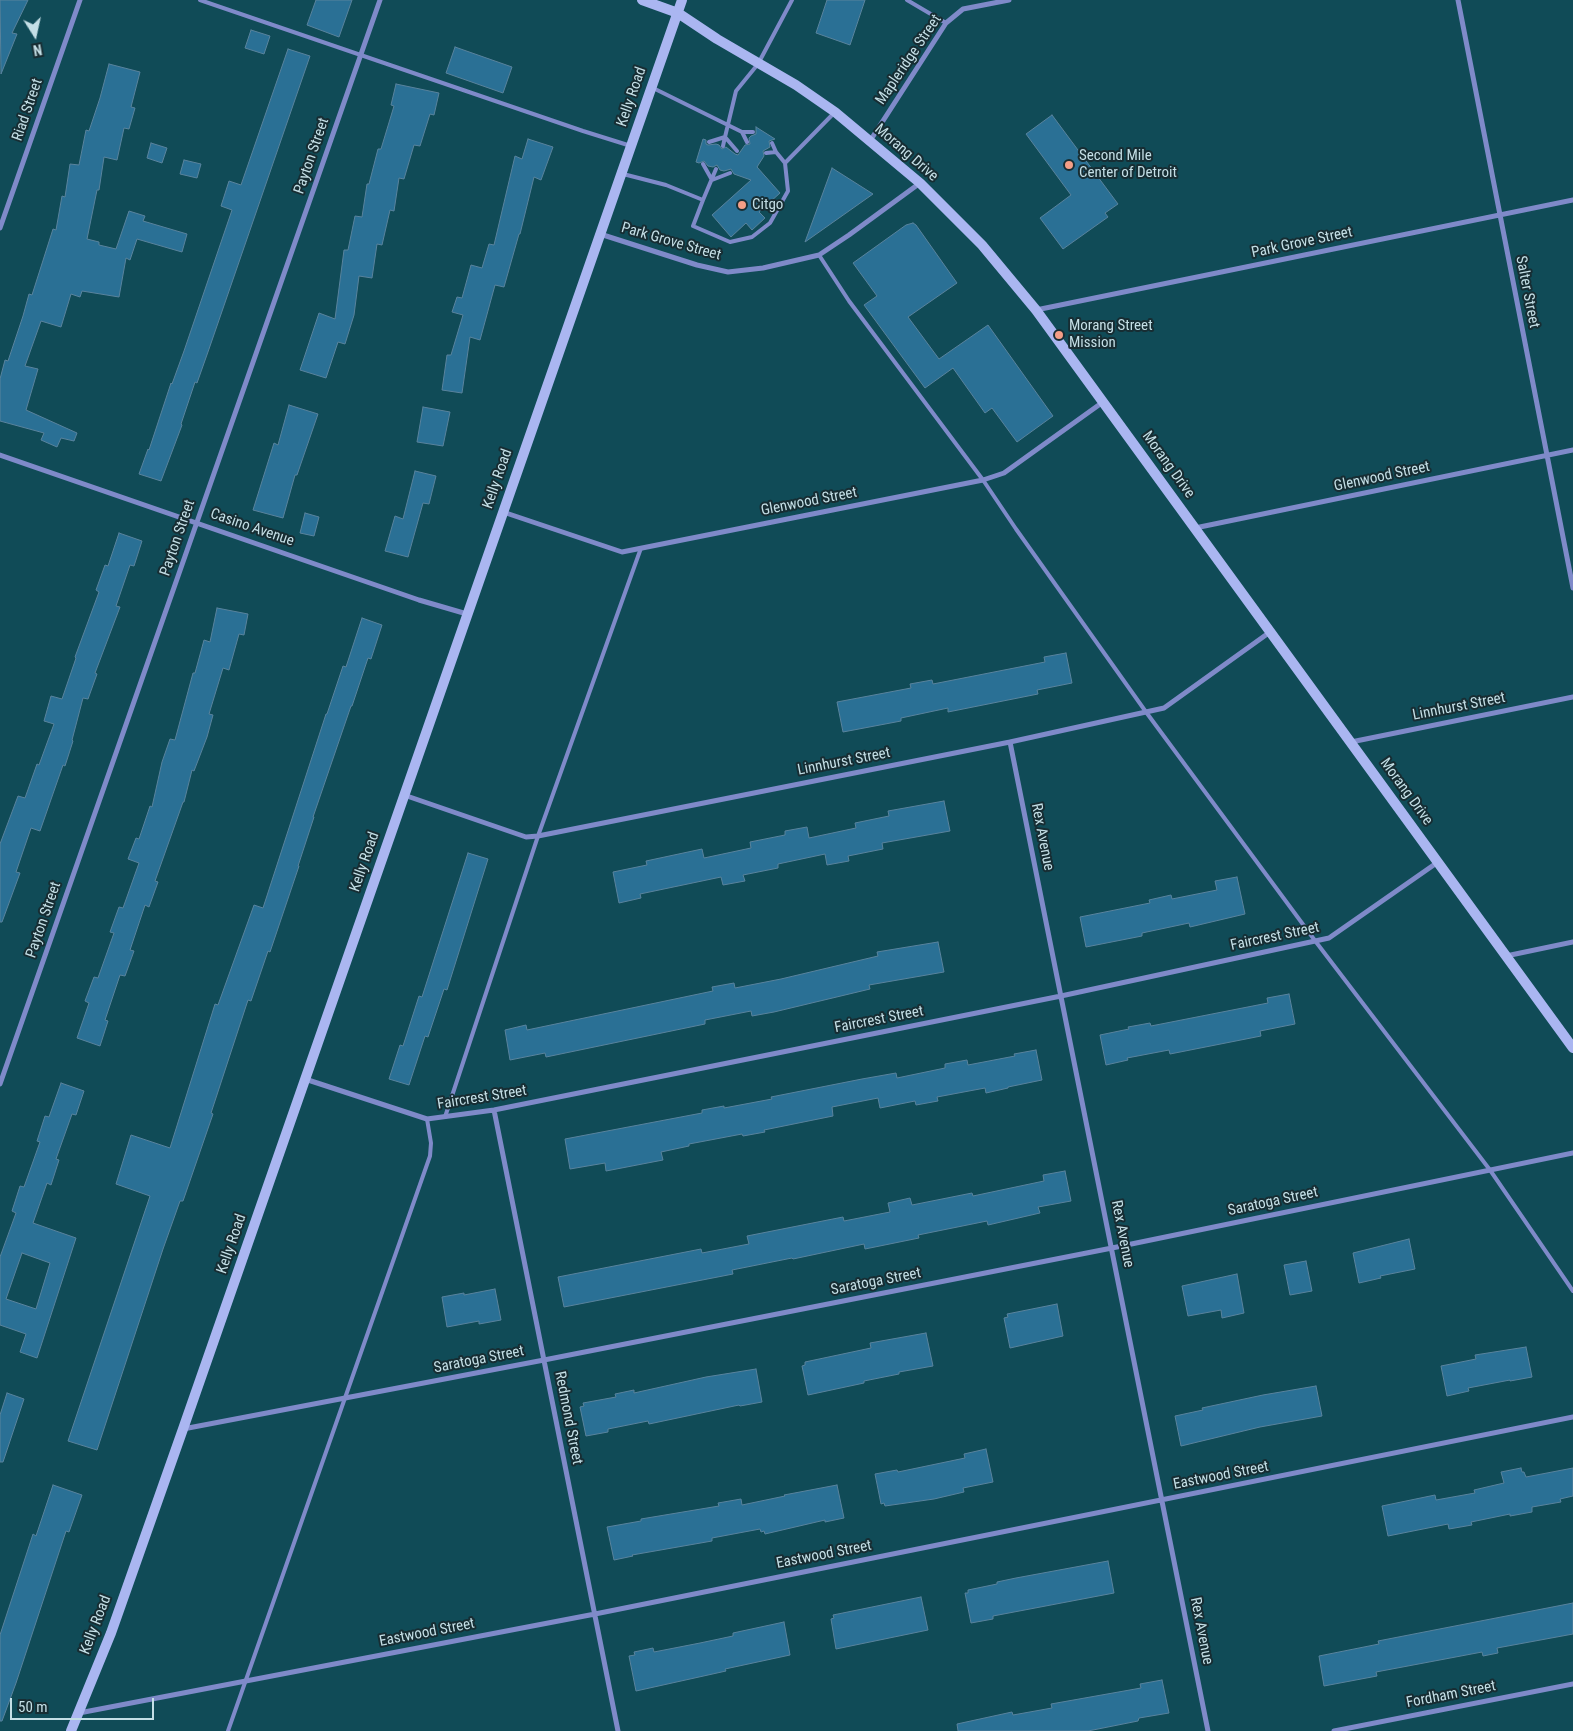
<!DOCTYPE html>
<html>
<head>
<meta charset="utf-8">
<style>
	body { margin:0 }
	#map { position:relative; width:1573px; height:1731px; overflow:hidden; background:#104b57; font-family:"Roboto Condensed",sans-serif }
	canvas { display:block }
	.north { position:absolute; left:10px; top:10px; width:50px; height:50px; -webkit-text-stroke:4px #172d33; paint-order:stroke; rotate:170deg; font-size:14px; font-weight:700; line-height:20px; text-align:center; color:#c4dfe6 }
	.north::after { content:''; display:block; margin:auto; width:18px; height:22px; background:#c4dfe6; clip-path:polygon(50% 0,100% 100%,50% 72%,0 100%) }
	.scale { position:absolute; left:10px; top:1698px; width:144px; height:22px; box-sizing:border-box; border:2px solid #c4dfe6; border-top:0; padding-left:6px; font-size:15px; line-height:18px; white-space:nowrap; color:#c4dfe6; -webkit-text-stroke:4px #172d33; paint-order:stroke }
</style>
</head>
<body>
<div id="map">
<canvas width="1573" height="1731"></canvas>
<div class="north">N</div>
<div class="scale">50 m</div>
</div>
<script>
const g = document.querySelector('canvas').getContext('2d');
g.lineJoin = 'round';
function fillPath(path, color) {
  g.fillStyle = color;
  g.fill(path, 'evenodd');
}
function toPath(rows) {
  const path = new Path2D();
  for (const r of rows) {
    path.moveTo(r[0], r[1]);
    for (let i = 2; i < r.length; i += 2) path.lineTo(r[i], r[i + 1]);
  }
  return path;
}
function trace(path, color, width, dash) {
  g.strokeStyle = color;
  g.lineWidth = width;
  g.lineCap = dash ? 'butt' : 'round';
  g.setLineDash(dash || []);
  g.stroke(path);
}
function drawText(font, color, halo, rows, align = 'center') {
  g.font = font + ' "Roboto Condensed",sans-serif';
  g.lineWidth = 4;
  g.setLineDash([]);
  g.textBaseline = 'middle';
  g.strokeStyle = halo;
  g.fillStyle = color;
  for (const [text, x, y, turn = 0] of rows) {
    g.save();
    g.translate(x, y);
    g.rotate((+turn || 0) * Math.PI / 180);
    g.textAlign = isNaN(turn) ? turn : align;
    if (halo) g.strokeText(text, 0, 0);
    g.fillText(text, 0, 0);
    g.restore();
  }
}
const building = toPath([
	[0,0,28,0,12,33,17,34,1,74,0,0],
	[316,0,352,0,339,37,307,25,316,0],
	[827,0,865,0,850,45,816,33,827,0],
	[251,30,270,36,264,54,245,48,251,30],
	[455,47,512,67,503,93,446,73,455,47],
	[288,49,310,56,209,349,197,383,195,382,181,424,182,425,161,481,139,474,148,449,149,450,171,383,172,384,184,351,232,210,221,206,229,181,241,185,288,49],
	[109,64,140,72,131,107,135,108,129,129,124,128,117,160,104,157,99,190,97,190,87,239,99,242,99,245,116,249,129,211,145,216,143,221,187,234,182,252,137,239,130,260,126,258,119,297,82,291,80,297,71,294,61,327,41,321,25,366,38,369,26,410,77,433,74,441,61,438,57,447,41,440,44,433,0,421,0,379,5,360,8,361,23,316,29,294,32,295,53,229,56,230,62,196,65,197,70,164,79,165,86,130,89,131,100,98,109,64],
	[396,84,439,93,434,115,430,114,420,146,414,145,404,179,399,178,394,211,390,210,382,245,377,244,372,278,359,276,354,315,345,344,338,342,326,378,300,370,319,313,335,319,344,250,348,250,355,216,362,217,367,184,369,184,378,149,381,149,394,106,391,105,396,84],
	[1052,115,1118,204,1105,213,1108,217,1063,249,1040,218,1071,195,1026,134,1052,115],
	[756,127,775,139,769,141,770,147,763,151,764,156,757,167,780,193,759,212,765,218,752,230,746,223,731,237,712,215,751,180,734,174,731,169,724,171,720,170,717,165,713,167,708,166,704,161,699,163,696,162,703,139,706,140,706,144,708,145,716,144,719,145,722,149,726,147,735,154,738,155,745,145,750,144,749,138,751,136,756,134,756,127],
	[528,139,553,147,541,180,534,177,520,234,519,234,504,287,495,285,480,340,470,337,462,393,442,390,447,355,451,355,463,315,452,312,457,297,462,298,471,265,482,268,489,244,494,245,515,156,522,159,528,139],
	[151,143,167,148,162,163,147,158,151,143],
	[184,160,201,164,197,178,180,174,184,160],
	[832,168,873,194,805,242,832,168],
	[913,223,916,225,957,283,908,317,939,359,988,325,1053,416,1017,442,992,408,985,413,953,368,925,388,864,305,877,296,853,263,906,225,913,223],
	[289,405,318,414,297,475,295,475,283,518,253,510,274,443,278,445,289,405],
	[423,407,450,412,443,446,417,442,423,407],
	[415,471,436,476,429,504,423,503,408,557,385,551,395,516,403,519,415,471],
	[305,513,319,517,314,536,300,533,305,513],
	[119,533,142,541,134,566,130,565,116,606,120,607,95,673,97,674,88,699,83,698,72,740,73,741,65,766,63,765,40,831,31,828,16,872,20,873,2,922,0,922,0,844,18,796,25,798,37,764,39,765,54,724,44,721,51,696,62,699,76,658,75,657,99,592,96,590,105,565,108,566,119,533],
	[217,608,248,614,244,635,239,634,229,670,223,668,209,714,213,715,207,737,194,771,192,770,184,802,183,802,155,881,158,882,149,907,145,905,130,950,134,951,125,976,120,975,105,1020,108,1021,100,1046,77,1038,89,1003,85,1001,94,977,98,978,114,933,110,932,119,907,123,908,139,863,128,859,136,838,139,839,150,806,152,807,162,762,170,739,175,740,193,673,195,673,204,640,210,642,217,608],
	[362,618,382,625,371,659,368,658,352,706,351,706,313,817,314,817,298,866,299,866,270,952,268,951,251,1001,248,1000,211,1113,213,1114,183,1201,180,1201,163,1249,97,1450,68,1441,150,1196,116,1184,131,1135,170,1148,215,1004,218,1005,254,905,263,908,326,714,327,714,343,666,346,667,362,618],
	[1066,653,1072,683,1037,690,1038,694,948,712,948,708,901,718,901,721,843,732,837,702,911,688,910,684,932,680,933,684,1045,662,1044,657,1066,653],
	[944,801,950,831,882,843,883,849,848,856,849,861,827,865,825,854,778,864,778,868,743,875,745,881,723,885,721,877,640,894,641,898,619,903,613,872,647,865,646,861,702,849,704,858,751,848,750,842,785,835,785,831,807,827,809,838,856,828,855,823,889,816,888,811,944,801],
	[468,853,488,859,447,990,444,989,428,1037,425,1036,409,1085,389,1079,400,1045,403,1046,419,996,422,997,468,853],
	[1237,877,1245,914,1190,927,1189,923,1142,933,1142,936,1086,947,1080,917,1150,903,1149,900,1171,895,1172,899,1217,890,1215,881,1237,877],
	[938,942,944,972,869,985,870,989,774,1012,752,1016,751,1011,705,1020,705,1024,546,1057,545,1053,510,1060,505,1030,526,1025,527,1030,713,991,712,987,734,983,735,988,781,979,878,956,877,952,938,942],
	[1289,994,1295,1024,1260,1031,1261,1036,1170,1054,1169,1050,1127,1058,1128,1060,1106,1065,1100,1035,1129,1029,1128,1027,1150,1023,1151,1026,1268,1003,1267,998,1289,994],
	[1036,1050,1042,1080,1008,1087,1008,1088,986,1093,985,1088,937,1097,938,1101,916,1105,915,1101,880,1108,878,1098,832,1107,833,1116,764,1130,765,1132,743,1136,742,1134,689,1144,689,1146,661,1152,663,1160,606,1171,605,1163,570,1169,565,1139,702,1113,702,1110,724,1106,724,1108,772,1099,771,1097,862,1079,896,1073,897,1078,945,1068,945,1064,967,1060,968,1065,1015,1056,1014,1054,1036,1050],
	[61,1083,84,1091,76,1115,72,1114,56,1159,59,1160,51,1185,47,1183,33,1223,76,1238,37,1358,20,1352,26,1334,0,1325,0,1257,16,1213,12,1211,20,1186,24,1187,40,1142,37,1141,45,1116,49,1117,61,1083],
	[22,1253,50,1263,36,1309,6,1299,22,1253],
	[1065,1171,1071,1201,1038,1207,1040,1213,988,1225,987,1221,918,1235,919,1238,865,1249,864,1244,793,1259,792,1258,732,1270,733,1274,564,1307,558,1277,701,1249,702,1253,749,1244,747,1236,843,1217,844,1221,890,1212,888,1203,910,1198,912,1205,972,1193,973,1196,1044,1181,1043,1175,1065,1171],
	[1409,1239,1415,1269,1380,1276,1381,1278,1359,1283,1353,1253,1409,1239],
	[1306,1261,1312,1291,1290,1295,1284,1265,1306,1261],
	[1237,1274,1244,1313,1222,1318,1221,1310,1188,1316,1182,1286,1237,1274],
	[495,1289,501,1320,479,1324,479,1321,447,1327,442,1297,464,1293,464,1295,495,1289],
	[1057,1304,1063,1336,1010,1348,1004,1318,1008,1317,1007,1314,1057,1304],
	[926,1333,933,1366,899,1372,899,1374,864,1381,864,1383,808,1395,802,1366,805,1365,805,1362,871,1348,870,1343,926,1333],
	[1526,1347,1532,1377,1510,1381,1510,1380,1468,1388,1469,1391,1447,1396,1441,1366,1476,1359,1475,1355,1526,1347],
	[756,1369,762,1402,740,1406,739,1405,649,1424,648,1421,608,1429,608,1432,586,1436,580,1407,584,1406,583,1403,616,1397,615,1394,634,1390,634,1393,706,1377,756,1369],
	[1316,1386,1322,1416,1260,1427,1181,1446,1175,1416,1203,1410,1202,1408,1263,1395,1316,1386],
	[7,1393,24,1399,3,1462,0,1462,0,1415,7,1393],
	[986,1449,993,1482,963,1488,964,1492,934,1499,885,1506,884,1503,881,1504,875,1474,897,1470,898,1472,965,1458,964,1454,986,1449],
	[1521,1468,1522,1472,1524,1472,1526,1477,1573,1468,1573,1496,1560,1499,1561,1502,1532,1507,1532,1512,1510,1516,1510,1514,1471,1522,1472,1525,1449,1529,1448,1524,1388,1536,1382,1506,1435,1495,1436,1500,1475,1493,1474,1490,1504,1483,1501,1472,1521,1468],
	[53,1485,82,1495,69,1532,66,1531,16,1683,2,1721,0,1721,0,1635,33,1534,36,1536,53,1485],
	[837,1485,844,1518,825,1522,825,1520,765,1534,764,1531,761,1532,760,1529,712,1538,712,1541,632,1555,633,1556,614,1560,607,1527,641,1521,641,1519,719,1506,718,1503,741,1499,742,1505,785,1496,784,1495,837,1485],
	[1108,1561,1114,1593,993,1616,993,1619,971,1623,965,1593,968,1593,968,1590,997,1584,997,1582,1016,1578,1108,1561],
	[921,1597,928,1630,836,1649,831,1619,834,1618,833,1615,921,1597],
	[1573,1603,1573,1634,1497,1648,1498,1653,1483,1656,1482,1652,1445,1659,1376,1672,1377,1676,1324,1686,1319,1656,1379,1644,1378,1641,1573,1603],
	[784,1622,790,1655,725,1669,726,1671,636,1691,629,1656,635,1655,634,1652,653,1648,654,1652,700,1643,733,1636,733,1633,784,1622],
	[1162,1680,1169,1713,1139,1718,1138,1721,1088,1731,958,1731,957,1724,1012,1712,1013,1715,1052,1708,1051,1704,1141,1688,1140,1684,1162,1680]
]);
fillPath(building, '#2a7095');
trace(building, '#59839d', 1);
trace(toPath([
	[200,0,583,131,631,146],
	[907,0,946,23],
	[653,88,742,132,747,142],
	[742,132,753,132],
	[709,142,725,137,723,146],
	[737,151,725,137,736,91,758,64,792,0],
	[776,152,785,163,835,112],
	[766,153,776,152,772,143],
	[703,164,712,180,730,173],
	[623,174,666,185,703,200,716,169],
	[703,200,693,226,730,242,752,237,770,223,788,191,785,163],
	[819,255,849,301,983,480,1016,529,1146,712,1316,942,1490,1170,1573,1291],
	[445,1117,538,836,641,548],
	[228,1731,430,1156,431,1143,427,1119]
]), '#7f8ac9', 4);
trace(toPath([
	[1458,0,1573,588],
	[870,141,946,23,963,9,1009,0],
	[0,228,80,0],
	[600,234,697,265,728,272,763,268,819,255,849,235,920,183],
	[1036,310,1573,200],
	[0,455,419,600,467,614],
	[503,512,622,552,983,480,1004,473,1103,402],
	[1195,528,1573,450],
	[1010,742,1208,1731],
	[1351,742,1573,697],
	[404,795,526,837,538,836,1010,742,1164,708,1270,632],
	[1506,956,1573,942],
	[305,1079,427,1119,494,1110,1061,996,1329,938,1438,862],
	[0,1084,380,0],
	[494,1110,618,1731],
	[183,1429,544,1360,1112,1248,1573,1153],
	[79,1713,595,1614,1573,1417],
	[1334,1731,1573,1684]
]), '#7f8ac9', 5);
trace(toPath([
	[642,0,678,13,717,39,796,85,835,112,920,183,982,245,1036,310,1573,1048],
	[71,1731,111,1633,183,1429,682,0]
]), '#aab6f1', 10);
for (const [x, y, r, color] of [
	[1069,165,5,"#f49e87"],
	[742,205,5,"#f49e87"],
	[1059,335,5,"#f49e87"]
]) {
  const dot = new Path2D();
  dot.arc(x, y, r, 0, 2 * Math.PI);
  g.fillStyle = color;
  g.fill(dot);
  trace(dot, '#172d33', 2);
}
drawText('15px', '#c4dfe6', '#172d33', [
	["Mapleridge Street",909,60,-56],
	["Kelly Road",632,97,-71],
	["Riad Street",28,110,-71],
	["Morang Drive",906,153,41],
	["Payton Street",312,156,-71],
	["Park Grove Street",671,242,16],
	["Park Grove Street",1302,243,-12],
	["Salter Street",1527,292,79],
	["Morang Drive",1168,465,54],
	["Glenwood Street",1382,477,-12],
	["Kelly Road",498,479,-71],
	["Glenwood Street",809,502,-11],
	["Casino Avenue",252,528,19],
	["Payton Street",178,538,-71],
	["Linnhurst Street",1459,707,-11],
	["Linnhurst Street",844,762,-11],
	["Morang Drive",1406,792,54],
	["Rex Avenue",1042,837,79],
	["Kelly Road",365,862,-71],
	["Payton Street",44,920,-71],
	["Faircrest Street",1275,937,-12],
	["Faircrest Street",879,1020,-11],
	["Faircrest Street",482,1098,-9],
	["Saratoga Street",1273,1202,-12],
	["Rex Avenue",1122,1234,79],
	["Kelly Road",232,1244,-71],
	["Saratoga Street",876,1282,-11],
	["Saratoga Street",479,1360,-11],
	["Redmond Street",568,1418,79],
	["Eastwood Street",1221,1476,-11],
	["Eastwood Street",824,1555,-11],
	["Kelly Road",96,1625,-69],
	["Rex Avenue",1201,1631,79],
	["Eastwood Street",427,1633,-11],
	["Fordham Street",1451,1695,-11]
]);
drawText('15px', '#c4dfe6', '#172d33', [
	["Second Mile",1079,156],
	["Center of Detroit",1079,173],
	["Citgo",752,205],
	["Morang Street",1069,326],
	["Mission",1069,343]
], 'left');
</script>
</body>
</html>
